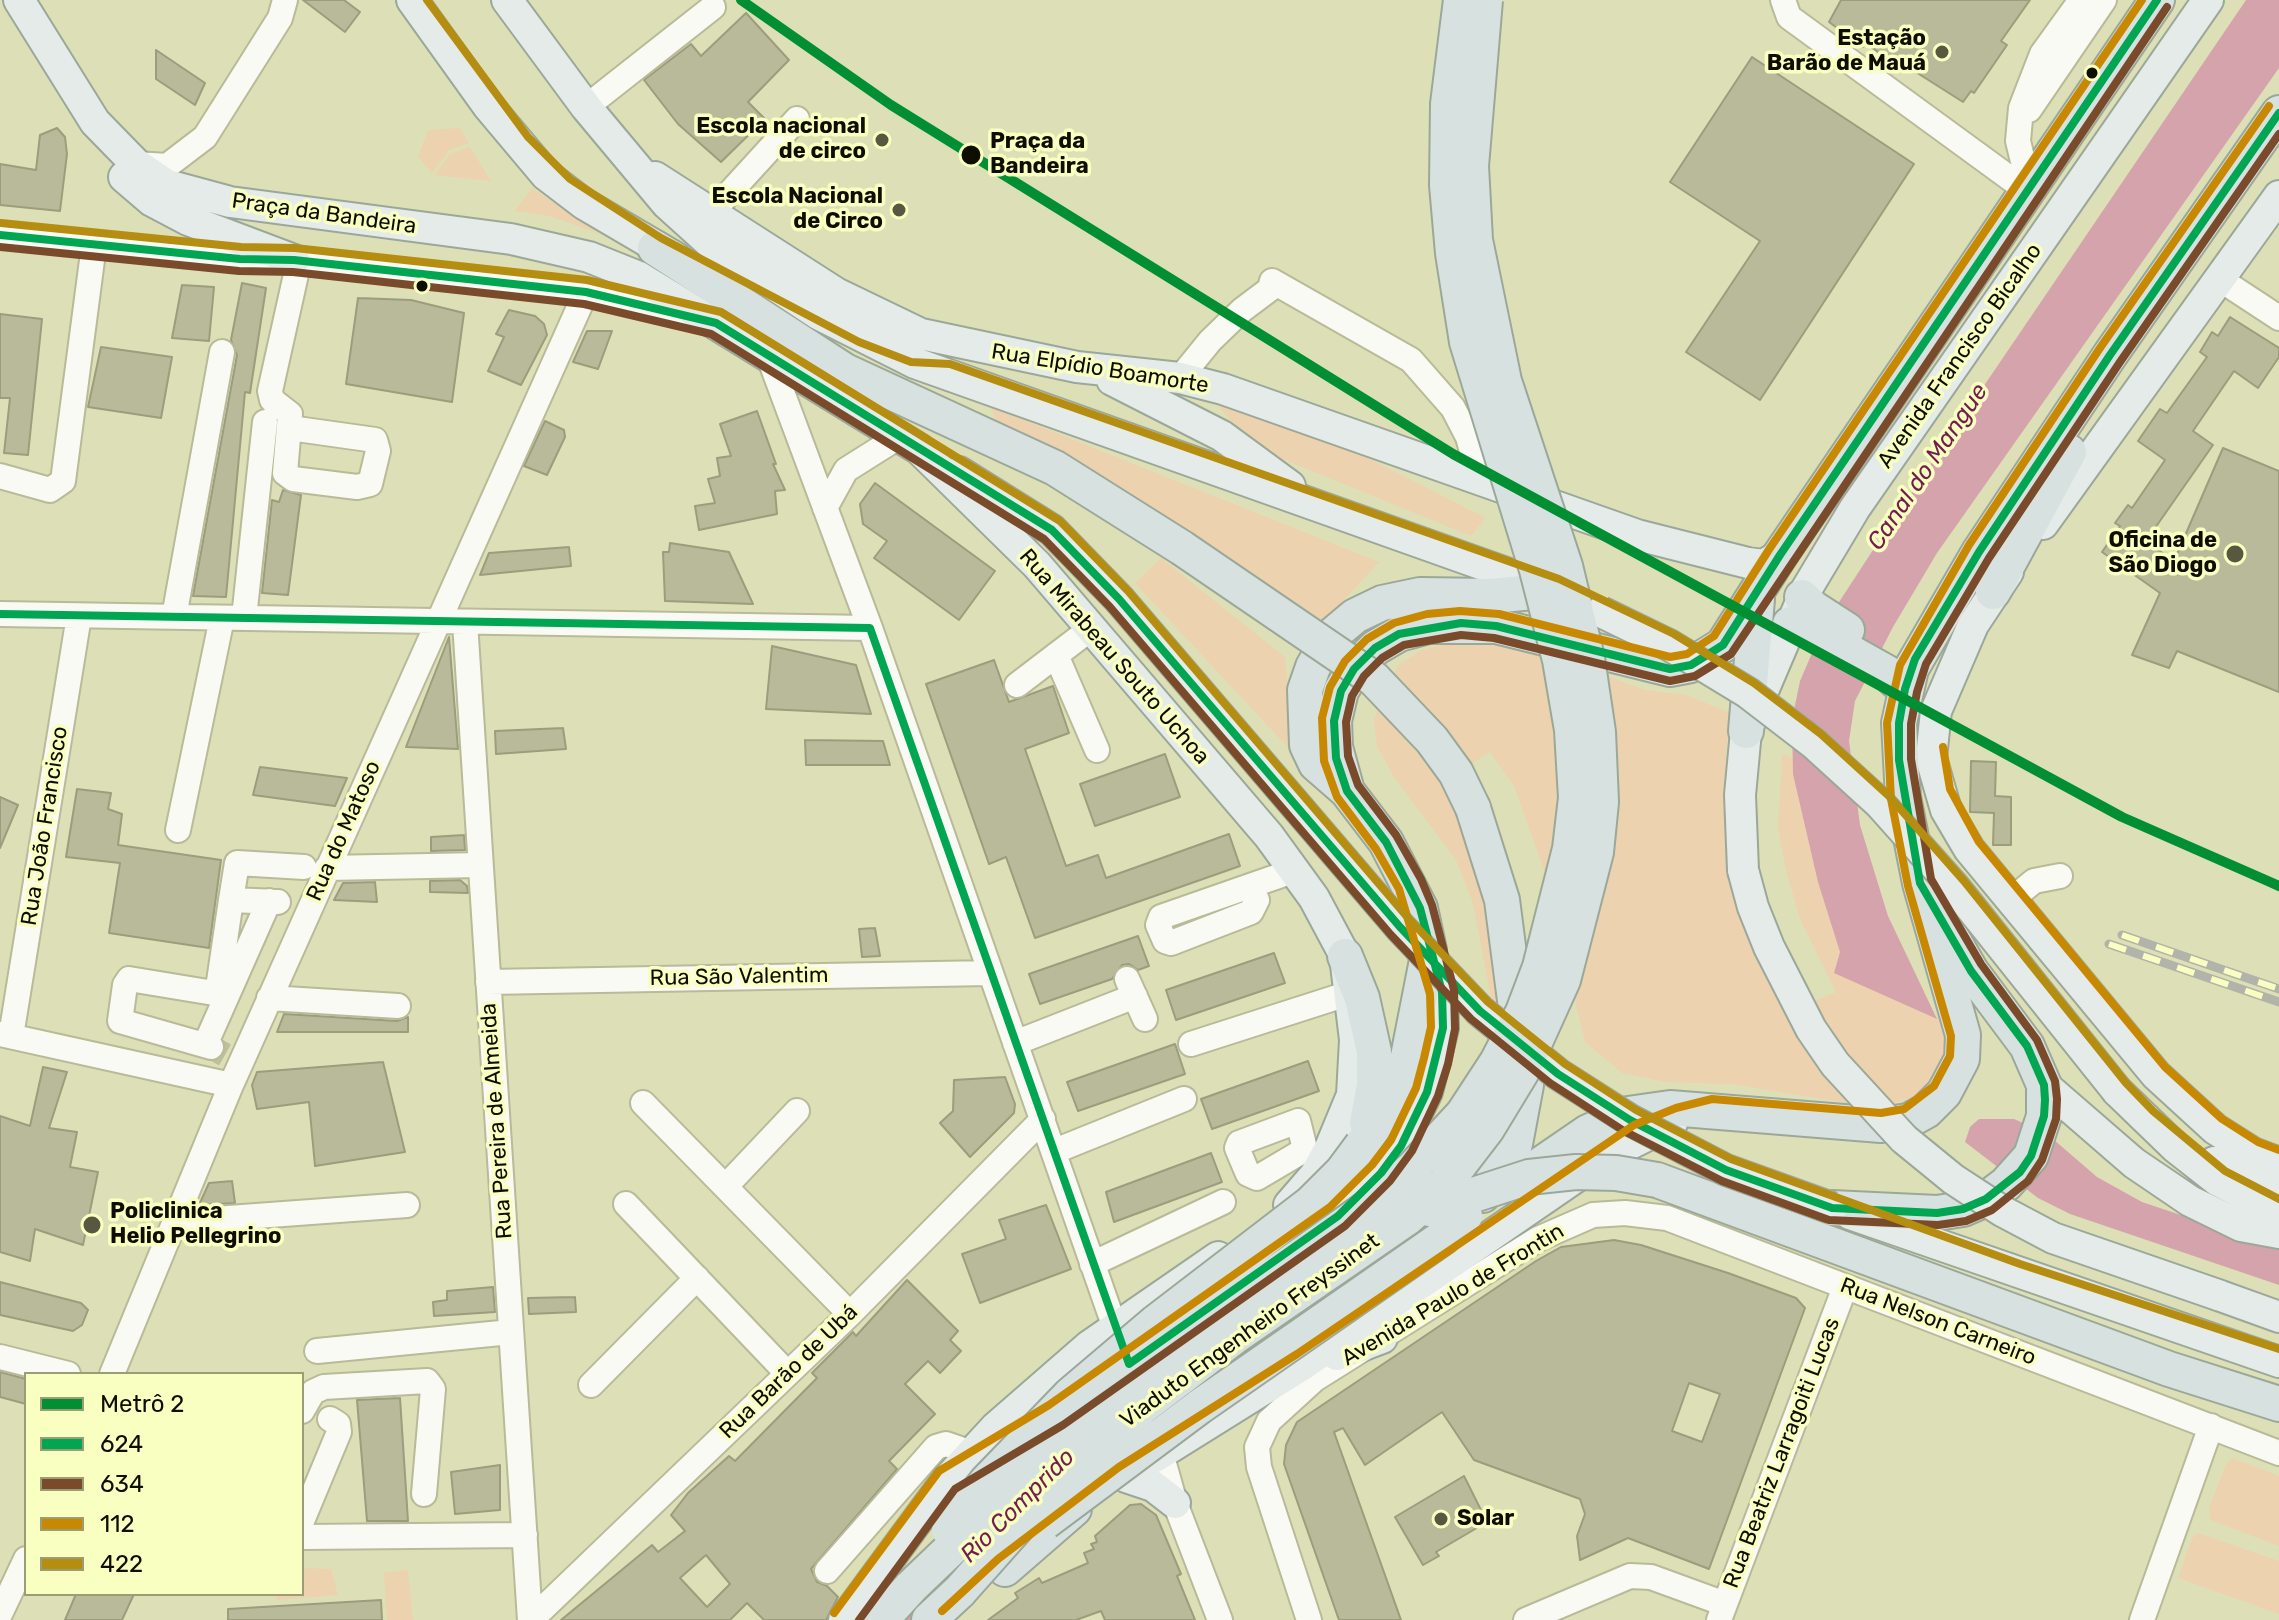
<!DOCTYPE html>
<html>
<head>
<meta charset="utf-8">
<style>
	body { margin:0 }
	#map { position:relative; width:2279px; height:1620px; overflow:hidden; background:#dde0b6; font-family:Rubik,sans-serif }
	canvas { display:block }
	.legend { position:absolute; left:24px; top:1372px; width:280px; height:224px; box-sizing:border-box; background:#f9fec1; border:2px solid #9b9e74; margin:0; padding:10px 14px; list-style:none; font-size:24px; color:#0d0e00 }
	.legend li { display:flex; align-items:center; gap:16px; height:40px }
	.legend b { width:40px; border:2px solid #9b9e74 }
</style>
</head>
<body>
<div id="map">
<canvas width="2279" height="1620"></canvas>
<ul class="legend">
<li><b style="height:10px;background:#028f34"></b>Metrô 2</li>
<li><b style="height:10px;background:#00a651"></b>624</li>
<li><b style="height:10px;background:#7a4b2a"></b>634</li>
<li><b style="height:10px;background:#c88800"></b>112</li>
<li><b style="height:10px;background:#b58d11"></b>422</li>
</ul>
</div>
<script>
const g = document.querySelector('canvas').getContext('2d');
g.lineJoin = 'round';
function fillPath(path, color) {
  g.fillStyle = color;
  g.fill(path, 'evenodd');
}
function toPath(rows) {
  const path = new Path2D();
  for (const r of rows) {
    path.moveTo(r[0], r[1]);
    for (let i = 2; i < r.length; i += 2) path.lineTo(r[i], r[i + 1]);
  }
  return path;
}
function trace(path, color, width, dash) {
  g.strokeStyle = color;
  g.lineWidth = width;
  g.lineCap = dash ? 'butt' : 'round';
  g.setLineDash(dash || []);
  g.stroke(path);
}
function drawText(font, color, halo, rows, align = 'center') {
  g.font = font + ' Rubik,sans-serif';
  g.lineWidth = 7;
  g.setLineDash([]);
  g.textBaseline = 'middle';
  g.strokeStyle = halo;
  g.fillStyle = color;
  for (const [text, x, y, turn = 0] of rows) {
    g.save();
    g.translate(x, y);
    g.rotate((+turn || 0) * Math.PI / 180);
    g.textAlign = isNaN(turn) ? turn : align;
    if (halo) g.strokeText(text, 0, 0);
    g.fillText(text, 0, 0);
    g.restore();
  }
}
fillPath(toPath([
	[460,128,469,143,449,150,432,173,418,157,428,130],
	[470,147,491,181,435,175,450,154],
	[532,188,602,235,550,216,515,211],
	[1215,402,1340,444,1486,518,1471,536,1253,447],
	[991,407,1379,562,1323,623,997,424],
	[1161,558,1285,657,1293,753,1135,583],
	[1464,640,1510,641,1645,690,1686,695,1730,713,1726,754,1727,818,1791,1011,1836,992,1800,919,1785,867,1778,827,1782,754,1804,763,1853,975,1958,1027,1959,1046,1923,1094,1891,1104,1859,1105,1731,1084,1666,1082,1622,1073,1585,1042,1544,870,1514,786,1490,752,1460,771,1512,997,1494,1014,1473,903,1456,860,1394,777,1377,746,1374,720,1384,691,1399,664,1422,650],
	[2232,1458,2279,1476,2279,1546,2211,1520,2209,1508,2226,1464],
	[2198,1533,2279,1561,2279,1614,2178,1578,2192,1538],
	[302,1568,331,1569,338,1595,277,1600,276,1594,302,1594],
	[408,1570,413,1620,387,1620,384,1573]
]), '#ecd2ae');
fillPath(toPath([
	[2246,0,2279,0,2279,68,1937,553,1893,627,1855,701,1849,741,1860,825,1888,916,1937,1019,1834,973,1840,952,1818,882,1793,774,1792,720,1800,681,1824,625,1888,527],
	[1979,1119,2014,1119,2046,1133,2097,1177,2142,1202,2279,1248,2279,1285,2070,1214,2038,1198,1965,1142,1970,1127]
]), '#d5a3ac');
trace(toPath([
	[909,1620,996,1526]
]), '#d5a3ac', 34);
const building = toPath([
	[303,0,344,0,360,12,345,32,303,0],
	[1841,0,2030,0,2001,41,2007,45,1974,93,1971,91,1963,102,1900,62,1896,66,1866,43,1863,47,1829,22,1841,0],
	[746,13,789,60,748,102,765,119,721,162,678,124,644,80,691,44,701,56,746,13],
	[156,50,205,83,195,105,156,79,156,50],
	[1752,57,1914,164,1760,400,1686,352,1760,241,1670,182,1752,57],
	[57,128,65,137,67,154,60,211,0,205,0,164,36,170,40,135,57,128],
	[242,283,266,288,250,393,245,392,226,597,193,596,237,355,231,340,242,283],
	[182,285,214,287,209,341,172,338,182,285],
	[358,298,411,300,464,313,452,402,346,384,358,298],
	[509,310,535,316,544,324,547,335,521,385,488,371,504,337,496,334,509,310],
	[0,314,42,319,28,455,4,453,10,398,0,398,0,314],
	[2230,317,2279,348,2279,357,2258,388,2234,371,2193,431,2213,445,2146,541,2174,561,2223,448,2279,471,2279,692,2177,651,2169,668,2132,655,2160,593,2102,552,2120,526,2115,523,2128,505,2132,508,2165,460,2138,441,2160,409,2167,413,2207,357,2200,352,2212,332,2218,336,2230,317],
	[587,331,612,331,598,369,573,362,587,331],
	[101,347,172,357,161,418,88,407,101,347],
	[757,411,776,464,773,464,785,490,775,491,777,514,699,530,695,506,715,503,708,479,720,476,717,458,731,456,720,424,757,411],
	[545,421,564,430,565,437,547,475,524,466,545,421],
	[875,483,995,571,959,620,874,558,887,541,863,524,860,504,875,483],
	[283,490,301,495,288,595,262,593,272,500,279,502,283,490],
	[670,543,729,552,753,604,665,601,663,552,669,552,670,543],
	[569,547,571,566,480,575,489,553,569,547],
	[449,637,458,749,406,747,449,637],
	[772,646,856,665,871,714,766,709,772,646],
	[994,660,1009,702,1053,686,1069,733,1025,749,1066,866,1098,855,1106,878,1229,834,1240,866,1035,938,1006,857,989,864,926,684,994,660],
	[563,728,566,749,496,754,495,731,563,728],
	[805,740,883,741,890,765,806,765,805,740],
	[1165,754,1180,797,1095,826,1080,784,1165,754],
	[1971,761,1996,762,1995,796,2011,797,2011,845,1993,845,1994,813,1970,812,1971,761],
	[260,767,347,778,335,806,253,795,260,767],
	[77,789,111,793,108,809,122,814,118,845,221,860,209,948,109,933,120,863,66,857,77,789],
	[0,797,18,805,0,848,0,797],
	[464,835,465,850,431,851,431,837,464,835],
	[460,880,467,886,468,893,430,892,430,881,460,880],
	[375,882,377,902,334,900,343,883,375,882],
	[875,928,880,956,862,957,859,929,875,928],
	[1138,936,1149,966,1138,970,1129,964,1122,965,1112,979,1040,1004,1029,974,1138,936],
	[1274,953,1285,983,1176,1020,1166,990,1274,953],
	[284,1014,397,1021,408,1017,408,1032,277,1032,284,1014],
	[1175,1044,1185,1074,1078,1111,1067,1082,1175,1044],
	[1308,1061,1319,1091,1212,1129,1201,1099,1308,1061],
	[383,1062,405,1152,315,1166,309,1102,257,1109,252,1085,257,1072,383,1062],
	[43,1067,67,1072,49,1128,77,1132,70,1167,98,1172,83,1245,35,1229,30,1261,0,1252,0,1116,30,1126,43,1067],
	[1005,1077,1015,1104,1014,1113,970,1157,940,1123,953,1111,954,1080,1005,1077],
	[1211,1153,1222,1182,1114,1222,1106,1192,1211,1153],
	[232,1181,235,1203,199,1205,209,1183,232,1181],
	[1046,1205,1071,1269,980,1303,962,1254,1006,1239,999,1220,1046,1205],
	[1614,1240,1641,1245,1728,1273,1796,1298,1805,1308,1709,1569,1628,1538,1580,1560,1577,1536,1585,1514,1580,1499,1474,1460,1442,1412,1365,1465,1343,1428,1334,1432,1401,1620,1339,1620,1284,1464,1286,1445,1297,1422,1536,1261,1561,1247,1614,1240],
	[1689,1383,1720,1394,1702,1442,1672,1431,1689,1383],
	[907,1280,958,1331,950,1340,961,1351,940,1373,928,1361,905,1384,935,1414,889,1461,897,1469,811,1569,817,1582,827,1586,838,1597,826,1620,764,1620,747,1603,730,1620,561,1620,652,1545,658,1552,685,1531,671,1515,688,1493,729,1456,735,1461,817,1378,812,1373,853,1332,856,1336,907,1280],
	[706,1555,730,1584,707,1607,680,1578,706,1555],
	[0,1282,81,1303,88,1310,82,1325,73,1331,0,1315,0,1282],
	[493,1287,495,1312,434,1316,433,1302,447,1300,447,1291,493,1287],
	[575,1297,576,1312,529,1314,528,1298,575,1297],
	[0,1372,26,1379,26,1404,0,1397,0,1372],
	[400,1398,408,1521,367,1521,357,1400,400,1398],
	[500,1465,500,1510,455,1514,451,1472,500,1465],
	[1464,1476,1487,1522,1436,1552,1439,1556,1423,1565,1395,1517,1464,1476],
	[1141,1504,1156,1515,1181,1574,1177,1576,1195,1620,1105,1620,1101,1611,1076,1620,988,1620,1018,1598,1015,1593,1039,1578,1042,1583,1088,1563,1084,1553,1094,1549,1091,1544,1097,1542,1095,1536,1130,1505,1141,1504],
	[76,1594,134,1594,122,1620,65,1620,76,1594],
	[381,1600,382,1620,228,1620,228,1609,381,1600]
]);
fillPath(building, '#b8ba99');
trace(building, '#9b9d7c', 2);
trace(toPath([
	[211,1047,225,1055]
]), '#bec09b', 24, [24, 12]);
const minor = toPath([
	[1783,0,1789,17,2026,190],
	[586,107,713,7],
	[2029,110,2104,0],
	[136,164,167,166,205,137,280,18,285,0],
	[2029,186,2018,141,2021,108,2042,54,2081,0],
	[712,212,797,119],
	[0,235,240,259,294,260,586,292,696,318],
	[2221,280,2279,318],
	[769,357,870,628,1120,1342],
	[1180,378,1210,341,1242,310,1270,289,1272,281,1411,360,1453,408,1468,437,1479,476],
	[290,428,375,440,378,451,370,484,357,487,293,479,285,473,290,414,272,400,270,391,299,261],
	[0,476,50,490,63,481,94,245],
	[825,508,846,470,900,436],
	[0,614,870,628],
	[174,617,222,352],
	[244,618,265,422],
	[465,622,530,1620],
	[1056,655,1097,750],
	[1017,685,1093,627],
	[178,830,222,618],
	[327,868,480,865],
	[1249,888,1257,900,1251,912,1171,943,1165,941,1158,925,1161,917,1293,871],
	[231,900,237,863,304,867],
	[2011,900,2034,881,2060,876],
	[1127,979,1145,1019],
	[488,982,990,973],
	[217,995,231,900,278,902],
	[269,998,398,1006],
	[0,1034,231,1085],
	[11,1036,79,616],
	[206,1043,269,901],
	[1015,1043,1135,996],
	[1191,1044,1350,993],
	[211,1047,120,1021,125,985,129,979,226,995],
	[643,1103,850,1314],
	[1298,1121,1304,1145,1301,1152,1257,1178,1248,1174,1237,1148,1239,1143,1298,1121],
	[1055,1151,1184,1099],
	[726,1186,797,1111],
	[626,1204,787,1373],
	[174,1222,407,1205],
	[1092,1264,1223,1202],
	[317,1351,511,1332],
	[0,1357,68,1374],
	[112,1374,231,1085,586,292],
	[591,1385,697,1278],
	[302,1411,313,1392,324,1387,427,1381,433,1389,424,1494],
	[1161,1453,1175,1503,1220,1620],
	[302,1521,339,1432,338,1424,330,1419],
	[302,1537,525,1535],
	[827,1571,936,1447,946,1444,972,1453],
	[0,1614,26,1559],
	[531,1620,850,1314,1043,1119],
	[1309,1620,1259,1467,1257,1447,1269,1421,1315,1379,1538,1239,1593,1215,1625,1213,1667,1218,2279,1453],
	[1526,1620,1630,1576,1651,1577,1725,1604],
	[1719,1620,1845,1287],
	[2142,1620,2211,1426]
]);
const major = toPath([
	[19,0,95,122,136,164,167,185,230,202,511,239,589,257,639,277,919,449,1037,565,1269,836,1314,898,1345,956,1355,1040,1352,1095,1330,1148,1315,1175,1289,1205],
	[412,0,488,106,546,175,584,204,676,258],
	[507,0,586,107,667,204,709,242,818,314,915,363,1554,590],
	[124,177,152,201,188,220,294,260],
	[655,177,836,293,921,334,1077,367,1180,378,1223,389,1637,535,1748,563,1764,565,1780,555],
	[1112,380,1222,436,1290,486],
	[959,472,1052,530,1119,599],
	[2043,524,2279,196],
	[2008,572,1973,625,1936,711,1931,758,1946,810,1969,849,2156,1075,2215,1129,2253,1153,2279,1163],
	[1743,870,1740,795,1746,731,1806,590,1855,508,2208,0],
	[2044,1085,2134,1163,2190,1201,2241,1226,2279,1233],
	[2117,1091,2176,1148,2218,1181,2279,1212],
	[2214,1162,2279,1189],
	[1342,1212,1381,1173,1401,1146,1427,1092,1443,1028,1442,992,1431,956],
	[1850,1214,2279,1362],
	[2218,1295,2279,1317],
	[1337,1355,1382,1338],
	[1155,1457,1304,1364,1608,1155,1672,1123],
	[1126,1477,1153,1486,1175,1503],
	[844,1620,947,1480,996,1427,1089,1346,1218,1257]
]);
const highway = toPath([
	[655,248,845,371,1055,468,1182,548],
	[1993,592,2069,452],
	[1802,597,1813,608,1847,630],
	[1790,624,1818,634,1886,672,1905,689],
	[1746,731,1757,599],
	[1347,791,1335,747,1334,721,1341,691,1354,669,1375,648,1399,634,1429,626,1496,626,1670,669,1691,665,1723,645,1780,555,2157,0],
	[1473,808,1502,900,1526,1085,1515,1144,1483,1195],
	[1345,956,1362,998,1374,1052,1374,1085,1367,1123],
	[1362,1145,1386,1109,1408,1057,1429,950,1420,908,1386,842,1347,791,1316,764,1307,745,1305,690,1313,667,1330,637,1355,616,1382,603,1420,595,1491,596,1555,590],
	[1657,1180,2169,1369,2279,1404],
	[1515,1182,1588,1132,1628,1114,1670,1108,1881,1125,1908,1121,1926,1111,1944,1093,1962,1059,1963,1035,1920,883,1903,797,1899,723,1911,669,1979,552,2110,355,2279,113],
	[1832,1208,1937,1213,1963,1209,1986,1199,2006,1184,2031,1156,2044,1116,2044,1085,2027,1046,1971,971,1944,924],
	[1324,1303,1370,1265,1400,1227],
	[1005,1569,1074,1509],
	[881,1620,911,1587],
	[929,1620,960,1591]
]);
trace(minor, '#b8ba98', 28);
trace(major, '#9ba899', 34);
trace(highway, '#9ba899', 38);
trace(minor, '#fafaf4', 24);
trace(major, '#e5ebe8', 30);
trace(highway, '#d7e2e0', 34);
const rail = toPath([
	[2272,883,2279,887],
	[2122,935,2279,989],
	[2109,944,2279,1002]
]);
trace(rail, '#b2b3a9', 9);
trace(rail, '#f9fec1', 6, [18]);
const majorBridge = toPath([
	[1119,599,1400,927,1480,1011,1558,1074,1630,1120,1726,1170,1832,1208],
	[1601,612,1669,645,1748,693,1813,743,1880,804,1955,888,2117,1091],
	[1743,870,1753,907,1769,947,1811,1029,1835,1064,1904,1139,1953,1179,2002,1211,2053,1238,2218,1295]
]);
const highwayBridge = toPath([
	[1182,548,1374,679,1432,740,1456,773,1473,808],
	[1430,1209,1529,1177,1576,1172,1616,1173,1657,1180],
	[1045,1522,1199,1407,1442,1238,1465,1216],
	[949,1530,987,1481,1070,1395,1156,1322,1311,1203,1342,1172,1362,1145],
	[911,1587,1095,1411,1191,1333,1373,1204,1414,1167,1463,1114,1497,1062,1523,1012,1540,967,1570,849,1576,798,1572,730,1560,660,1537,570,1467,342,1453,253,1447,185,1448,104,1461,0],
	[960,1591,1047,1493,1142,1407,1237,1335,1407,1218,1444,1185,1487,1129,1521,1073,1563,980,1596,852,1601,802,1598,732,1587,658,1565,566,1504,381,1475,240,1471,166,1485,0]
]);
trace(majorBridge, '#9ba899', 34, []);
trace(highwayBridge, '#9ba899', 38, []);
trace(majorBridge, '#e5ebe8', 30);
trace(highwayBridge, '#d7e2e0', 34);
trace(toPath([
	[0,235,240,259,294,260,586,292,716,323,1052,530,1119,599,1400,927,1480,1011,1558,1074,1630,1120,1726,1170,1832,1208,1937,1213,1963,1209,1986,1199,2020,1172,2031,1156,2044,1116,2045,1100,2044,1085,2027,1046,1971,971,1920,883,1899,760,1899,723,1905,689,1915,659,1979,552,2110,355,2279,113],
	[0,614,870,628,1129,1364,1338,1216,1381,1173,1401,1146,1427,1092,1443,1028,1442,992,1420,908,1386,842,1347,791,1336,758,1334,721,1341,691,1354,669,1375,648,1399,634,1461,623,1496,626,1670,669,1691,665,1723,645,1780,555,2157,0]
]), '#00a651', 8);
trace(toPath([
	[0,247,239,271,293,272,584,304,711,334,1044,539,1110,607,1391,935,1471,1019,1550,1083,1624,1131,1722,1181,1829,1220,1938,1225,1966,1221,1992,1210,2028,1181,2042,1160,2056,1119,2057,1099,2055,1081,2037,1040,1981,964,1931,879,1911,759,1911,724,1917,692,1926,664,1989,558,2120,362,2279,134],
	[859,1620,955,1489,1063,1425,1345,1226,1390,1181,1412,1151,1438,1096,1448,1064,1455,1029,1454,990,1432,905,1421,879,1396,835,1358,785,1348,756,1346,722,1352,696,1364,676,1382,658,1404,645,1461,635,1494,638,1670,681,1695,676,1731,654,2167,7]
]), '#7a4b2a', 8);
trace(toPath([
	[1943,747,1950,789,1979,842,2165,1067,2222,1119,2258,1142,2279,1150],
	[942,1611,998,1559,1119,1467,1297,1354,1634,1125,1676,1108,1712,1099,1881,1113,1904,1109,1934,1086,1950,1056,1951,1036,1908,886,1891,799,1887,723,1900,665,1969,545,2100,348,2269,106],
	[834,1613,939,1471,1049,1405,1330,1207,1372,1165,1391,1140,1416,1088,1424,1058,1431,1027,1430,994,1399,889,1376,849,1337,797,1324,761,1322,718,1330,687,1345,661,1367,639,1394,623,1427,614,1460,611,1499,614,1670,657,1687,654,1714,636,1770,548,2142,0]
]), '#c88800', 8);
trace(toPath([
	[427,0,528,137,570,179,661,238,859,342,911,362,950,364,1559,579,1674,634,1754,683,1821,734,1889,796,1964,881,2126,1083,2153,1111,2225,1171,2279,1199],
	[1,223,241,247,295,248,587,280,721,312,1060,521,1128,591,1409,919,1488,1002,1565,1064,1636,1110,1731,1159,2020,1264,2279,1349]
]), '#b58d11', 8);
trace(toPath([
	[741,0,891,105,1453,454,2122,817,2279,886]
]), '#028f34', 10);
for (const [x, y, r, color] of [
	[1942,52,8,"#565840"],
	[2092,73,7,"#0d0e00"],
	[882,140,8,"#565840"],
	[971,155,11,"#0d0e00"],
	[899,210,8,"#565840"],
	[422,286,7,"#0d0e00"],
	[2235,554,10,"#565840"],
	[92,1225,10,"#565840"],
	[1441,1519,8,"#565840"]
]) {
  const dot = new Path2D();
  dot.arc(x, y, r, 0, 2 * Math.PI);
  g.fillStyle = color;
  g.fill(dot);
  trace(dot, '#f9fec1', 3);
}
drawText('bold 22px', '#0d0e00', '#f9fec1', [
	["Estação",1926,39],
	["Barão de Mauá",1926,64],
	["Escola nacional",866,127],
	["de circo",866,152],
	["Escola Nacional",883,197],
	["de Circo",883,222],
	["Oficina de",2217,541],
	["São Diogo",2217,566],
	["Policlinica",110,1212,"left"],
	["Helio Pellegrino",110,1237,"left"],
	["Solar",1457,1519,"left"]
], 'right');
drawText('bold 22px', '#0d0e00', '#f9fec1', [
	["Praça da",990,142],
	["Bandeira",990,167]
], 'left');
drawText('22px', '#0d0e00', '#f9fec1', [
	["Praça da Bandeira",324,214,8],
	["Avenida Francisco Bicalho",1960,356,-55],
	["Rua Elpídio Boamorte",1100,369,9],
	["Rua Mirabeau Souto Uchoa",1114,657,49],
	["Rua João Francisco",45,826,-81],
	["Rua do Matoso",344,831,-66],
	["Rua São Valentim",739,977,-1],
	["Rua Pereira de Almeida",497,1121,-94],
	["Avenida Paulo de Frontin",1453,1295,-31],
	["Rua Nelson Carneiro",1938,1322,21],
	["Viaduto Engenheiro Freyssinet",1250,1331,-36],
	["Rua Barão de Ubá",789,1372,-44],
	["Rua Beatriz Larragoiti Lucas",1782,1453,-69]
]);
drawText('italic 24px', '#721d4b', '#f9fec1', [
	["Canal do Mangue",1928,467,-56],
	["Rio Comprido",1018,1506,-45]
]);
</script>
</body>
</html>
